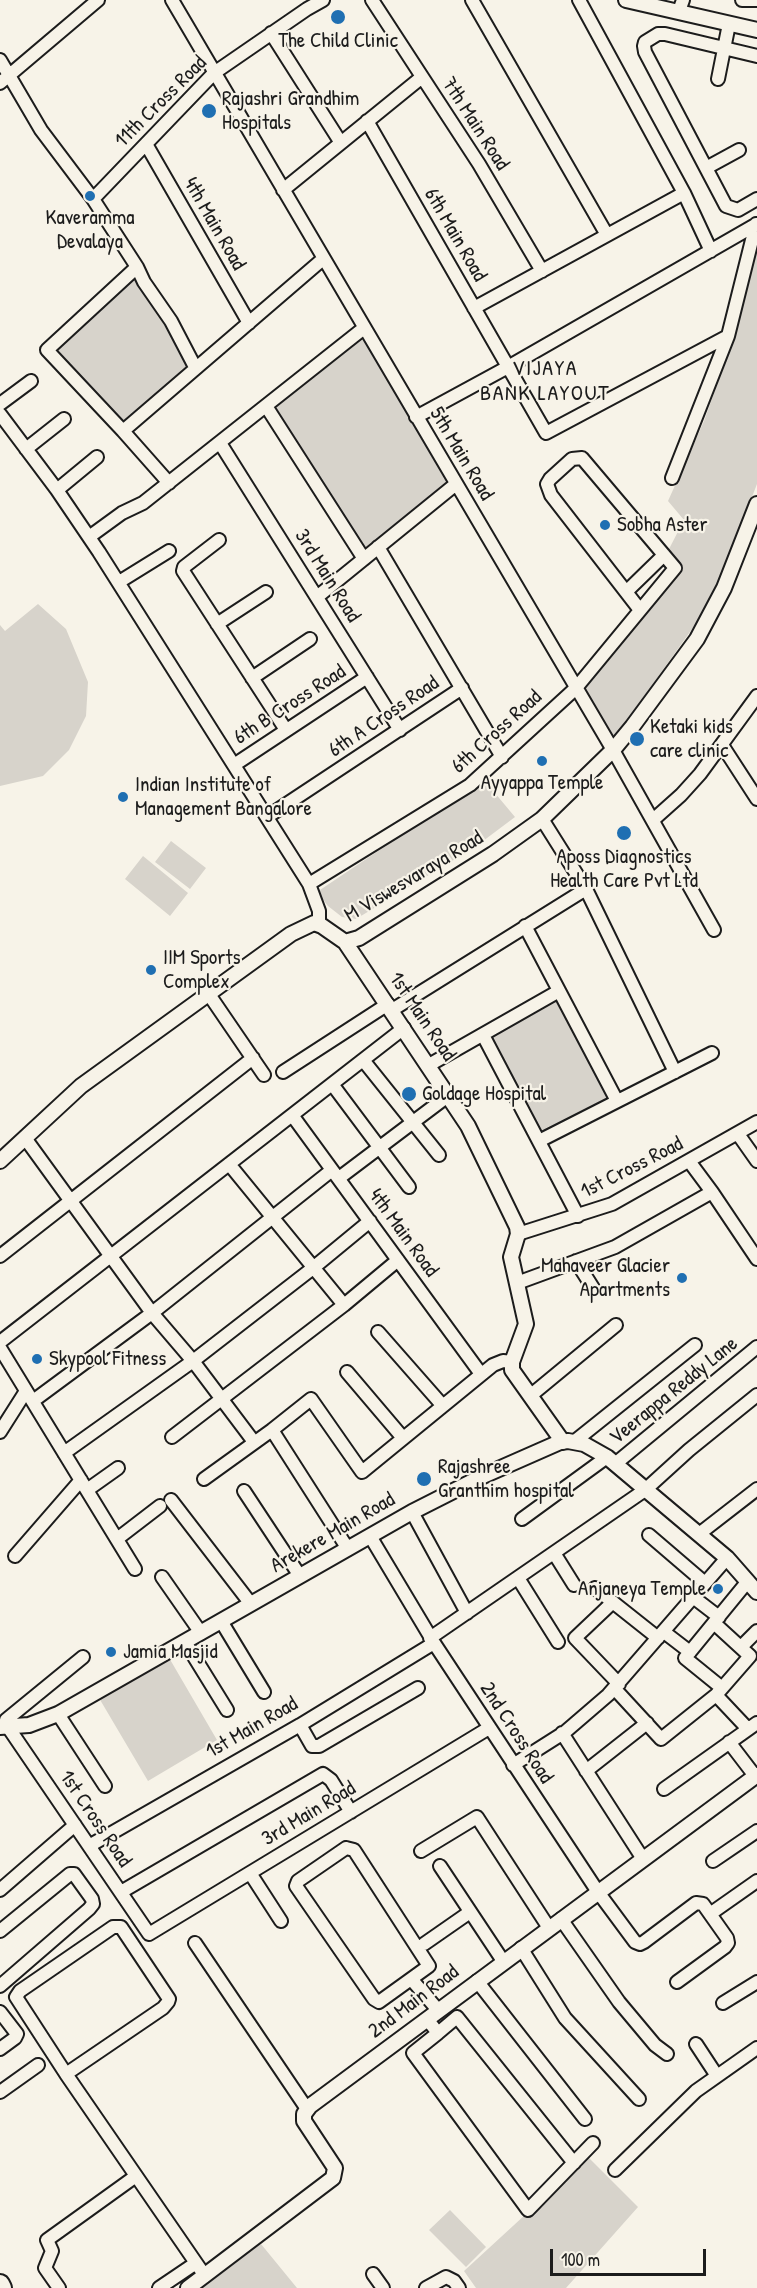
<!DOCTYPE html>
<html>
<head>
<meta charset="utf-8">
<style>
	body { margin:0 }
	#map { position:relative; width:757px; height:2288px; overflow:hidden; background:#f7f3e8; font-family:"Patrick Hand",sans-serif }
	canvas { display:block }
	.scale { position:absolute; left:550px; top:2249px; width:156px; height:27px; box-sizing:border-box; border:3px solid #1c1c1c; border-top:0; padding-left:8px; font-size:18px; line-height:21px; white-space:nowrap; color:#1c1c1c; -webkit-text-stroke:4px #f7f3e8; paint-order:stroke }
</style>
</head>
<body>
<div id="map">
<canvas width="757" height="2288"></canvas>
<div class="scale">100 m</div>
</div>
<script>
const g = document.querySelector('canvas').getContext('2d');
g.lineJoin = 'round';
function fillPath(path, color) {
  g.fillStyle = color;
  g.fill(path, 'evenodd');
}
function toPath(rows) {
  const path = new Path2D();
  for (const r of rows) {
    path.moveTo(r[0], r[1]);
    for (let i = 2; i < r.length; i += 2) path.lineTo(r[i], r[i + 1]);
  }
  return path;
}
function trace(path, color, width, dash) {
  g.strokeStyle = color;
  g.lineWidth = width;
  g.lineCap = dash ? 'butt' : 'round';
  g.setLineDash(dash || []);
  g.stroke(path);
}
function drawText(font, color, halo, rows, align = 'center') {
  g.font = font + ' "Patrick Hand",sans-serif';
  g.lineWidth = 4.5;
  g.setLineDash([]);
  g.textBaseline = 'middle';
  g.strokeStyle = halo;
  g.fillStyle = color;
  for (const [text, x, y, turn = 0] of rows) {
    g.save();
    g.translate(x, y);
    g.rotate((+turn || 0) * Math.PI / 180);
    g.textAlign = isNaN(turn) ? turn : align;
    if (halo) g.strokeText(text, 0, 0);
    g.fillText(text, 0, 0);
    g.restore();
  }
}
fillPath(toPath([
	[757,248,757,484,721,577,697,622,613,740,581,689,680,568,669,549,684,520,668,501,704,421,736,332],
	[133,275,189,364,122,425,53,350],
	[364,328,456,484,364,559,266,406],
	[38,604,66,629,88,682,86,716,69,750,43,776,0,786,0,625,5,631],
	[484,780,515,817,475,847,356,919,342,917,328,906,317,892],
	[171,841,206,868,190,889,155,862],
	[143,856,188,893,170,916,125,879],
	[559,991,617,1101,539,1141,483,1035],
	[168,1656,217,1740,148,1781,99,1698],
	[588,2157,638,2207,566,2288,476,2288,464,2271],
	[450,2210,486,2247,466,2267,429,2230],
	[261,2244,297,2288,202,2288]
]), '#d7d3cb');
const minor = toPath([
	[172,0,613,750,714,930],
	[372,0,479,164,542,271],
	[472,0,607,235],
	[579,0,684,193,711,251],
	[742,0,757,0],
	[679,11,683,0],
	[271,33,341,143],
	[757,56,665,34,658,34,645,42,644,46,645,52,726,206,738,210,757,199],
	[0,60,41,130,93,199,137,267,144,282,171,321,195,367],
	[718,79,729,24],
	[0,83,98,0],
	[367,121,546,433,728,336,756,224],
	[146,144,249,323],
	[706,168,739,150],
	[283,190,422,77],
	[93,199,214,73,307,9,323,0],
	[137,267,47,350,123,431,169,483],
	[474,308,684,193],
	[0,404,31,381],
	[266,406,364,559],
	[0,414,57,490,99,552,309,884,319,911,319,924],
	[416,417,508,367,757,224],
	[123,431,323,259],
	[220,443,400,730],
	[26,449,64,419],
	[672,478,728,336],
	[57,490,97,457],
	[89,537,122,513,143,503,364,328],
	[219,540,184,567,183,571,286,730],
	[378,547,502,757],
	[119,582,169,551],
	[626,592,664,555],
	[317,597,456,484],
	[217,624,266,592],
	[252,678,310,639],
	[722,745,757,799],
	[234,765,367,677],
	[267,817,462,688],
	[542,819,586,889,675,1072],
	[653,820,681,795,700,774,757,696],
	[309,884,470,785,576,688,675,568,582,458,572,459,550,479,547,484,551,495,640,610],
	[525,926,617,1101],
	[208,993,264,1075],
	[392,1010,586,889],
	[483,1035,578,1216],
	[363,1060,439,1155],
	[429,1065,559,991],
	[283,1072,388,1004],
	[332,1084,409,1187],
	[292,1115,481,1374],
	[738,1134,757,1161],
	[25,1138,152,1313,193,1361,254,1442],
	[539,1141,712,1053],
	[689,1161,712,1192,757,1259],
	[229,1164,344,1305],
	[339,1178,449,1095],
	[518,1234,612,1204,757,1122],
	[0,1256,253,1058],
	[576,1261,593,1288],
	[517,1283,615,1247,712,1192],
	[378,1332,443,1406],
	[0,1342,404,1028],
	[0,1348,135,1569],
	[347,1372,403,1438],
	[530,1396,616,1325],
	[33,1401,152,1313,332,1170],
	[272,1430,348,1549],
	[0,1432,26,1391],
	[172,1437,344,1305,398,1260],
	[575,1441,695,1345],
	[64,1453,193,1361,313,1268,370,1221],
	[615,1464,757,1347],
	[204,1479,272,1430,311,1399,362,1472,493,1365,503,1361,512,1362],
	[87,1490,118,1468],
	[244,1491,300,1576],
	[171,1500,251,1604],
	[412,1512,467,1613],
	[522,1519,607,1457],
	[699,1534,757,1489],
	[649,1535,705,1583],
	[370,1536,434,1643,598,1892,635,1942,640,1944,644,1942,696,1903,703,1904,727,1938,728,1943,725,1947,677,1982],
	[117,1539,160,1506],
	[554,1553,574,1585],
	[15,1556,81,1480],
	[162,1577,201,1633],
	[518,1578,558,1642],
	[595,1588,658,1638],
	[693,1597,719,1617],
	[613,1602,575,1638,619,1684],
	[221,1621,264,1692],
	[664,1632,690,1652],
	[430,1638,645,1490,689,1450,757,1395],
	[185,1642,227,1710],
	[741,1647,757,1631],
	[614,1688,661,1739,716,1695,750,1656,714,1623],
	[722,1688,685,1658,748,1581],
	[716,1695,748,1729],
	[58,1714,105,1786],
	[300,1725,312,1746,319,1746,418,1688],
	[5,1727,6,1720,83,1657],
	[8,1727,149,1934,489,1728],
	[562,1733,643,1859],
	[729,1742,755,1776],
	[513,1765,565,1732,608,1695,727,1558],
	[586,1771,647,1723],
	[664,1789,757,1723],
	[89,1846,300,1725,434,1643],
	[346,1848,354,1850,429,1966,379,2002,374,1999,296,1886,298,1881,346,1848],
	[421,1851,477,1817,549,1928],
	[713,1861,757,1831],
	[440,1866,503,1961],
	[250,1873,281,1921],
	[0,1890,75,1825],
	[121,1892,323,1774,331,1780,351,1812],
	[710,1914,757,1881],
	[561,1919,619,2002,655,2045,667,2054],
	[0,1931,70,1874,74,1874,92,1899,93,1904,89,1909,0,1986],
	[195,1943,307,2109],
	[424,1944,470,1912],
	[521,1948,565,2018,639,2099],
	[412,1980,438,2010],
	[477,1981,585,2119],
	[723,2003,757,1982],
	[0,2012,17,2034,15,2038,0,2049],
	[427,2019,438,2033,457,2017,574,2163],
	[438,2033,413,2053,528,2210,593,2143],
	[696,2044,717,2076],
	[66,2074,16,1997,20,1991,113,1927,121,1927,169,1999,168,2002,163,2008,66,2074,205,2276],
	[0,2092,38,2065],
	[615,2170,696,2091,757,2048],
	[373,2274,383,2288],
	[59,2288,45,2268,52,2251,47,2240,136,2176],
	[159,2288,196,2263],
	[426,2288,446,2277,454,2281,459,2288]
]);
const tertiary = toPath([
	[626,0,757,30],
	[345,942,468,1126,517,1227,518,1234,511,1257,526,1324,512,1362,512,1370,563,1442],
	[0,1161,81,1086,291,934,314,923,322,926,345,942,359,938,493,854,542,819,613,750,632,727,697,639,724,588,757,504],
	[0,1727,29,1725,58,1714,412,1512,485,1475,560,1442,568,1441,584,1444,607,1457,727,1558,757,1592],
	[188,2288,333,2178,335,2168,304,2121,304,2114,310,2106,757,1775]
]);
const primary = toPath([
	[0,2284,2,2288]
]);
trace(minor, '#1c1c1c', 16);
trace(tertiary, '#1c1c1c', 18);
trace(primary, '#1c1c1c', 22);
trace(minor, '#f7f3e8', 12);
trace(tertiary, '#f7f3e8', 14);
trace(primary, '#f7f3e8', 18);
for (const [x, y, r, color] of [
	[338,17,8,"#1f6fb2"],
	[209,111,8,"#1f6fb2"],
	[90,196,6,"#1f6fb2"],
	[605,525,6,"#1f6fb2"],
	[637,739,8,"#1f6fb2"],
	[542,761,6,"#1f6fb2"],
	[123,797,6,"#1f6fb2"],
	[624,833,8,"#1f6fb2"],
	[151,970,6,"#1f6fb2"],
	[409,1094,8,"#1f6fb2"],
	[682,1278,6,"#1f6fb2"],
	[37,1359,6,"#1f6fb2"],
	[424,1479,8,"#1f6fb2"],
	[718,1589,6,"#1f6fb2"],
	[111,1652,6,"#1f6fb2"]
]) {
  const dot = new Path2D();
  dot.arc(x, y, r, 0, 2 * Math.PI);
  g.fillStyle = color;
  g.fill(dot);
  trace(dot, '#f7f3e8', 2);
}
drawText('21px', '#1c1c1c', '#f7f3e8', [
	["The Child Clinic",338,41,"center"],
	["Rajashri Grandhim",222,99],
	["Hospitals",222,123],
	["Kaveramma",90,218,"center"],
	["Devalaya",90,242,"center"],
	["Sobha Aster",617,525],
	["Ketaki kids",650,727],
	["care clinic",650,751],
	["Ayyappa Temple",542,783,"center"],
	["Indian Institute of",135,785],
	["Management Bangalore",135,809],
	["Aposs Diagnostics",624,857,"center"],
	["Health Care Pvt Ltd",624,881,"center"],
	["IIM Sports",163,958],
	["Complex",163,982],
	["Goldage Hospital",422,1094],
	["Mahaveer Glacier",670,1266,"right"],
	["Apartments",670,1290,"right"],
	["Skypool Fitness",49,1359],
	["Rajashree",438,1467],
	["Granthim hospital",438,1491],
	["Anjaneya Temple",706,1589,"right"],
	["Jamia Masjid",123,1652]
], 'left');
drawText('21px', '#1c1c1c', '#f7f3e8', [
	["11th Cross Road",161,102,-45],
	["7th Main Road",475,124,57],
	["4th Main Road",214,224,60],
	["6th Main Road",455,235,60],
	["5th Main Road",461,454,59],
	["3rd Main Road",327,576,58],
	["6th B Cross Road",290,705,-33],
	["6th A Cross Road",384,717,-34],
	["6th Cross Road",497,732,-42],
	["M Viswesvaraya Road",414,877,-31],
	["1st Main Road",422,1017,56],
	["1st Cross Road",632,1168,-27],
	["4th Main Road",403,1233,54],
	["Veerappa Reddy Lane",674,1391,-39],
	["Arekere Main Road",333,1533,-30],
	["1st Main Road",252,1728,-30],
	["2nd Cross Road",516,1733,57],
	["3rd Main Road",309,1814,-31],
	["1st Cross Road",95,1819,56],
	["2nd Main Road",414,2002,-37]
]);
g.letterSpacing = '1.5px';
drawText('22px', '#1c1c1c', '#f7f3e8', [
	["VIJAYA",545,369],
	["BANK LAYOUT",545,394]
]);
g.letterSpacing = '0px';
</script>
</body>
</html>
